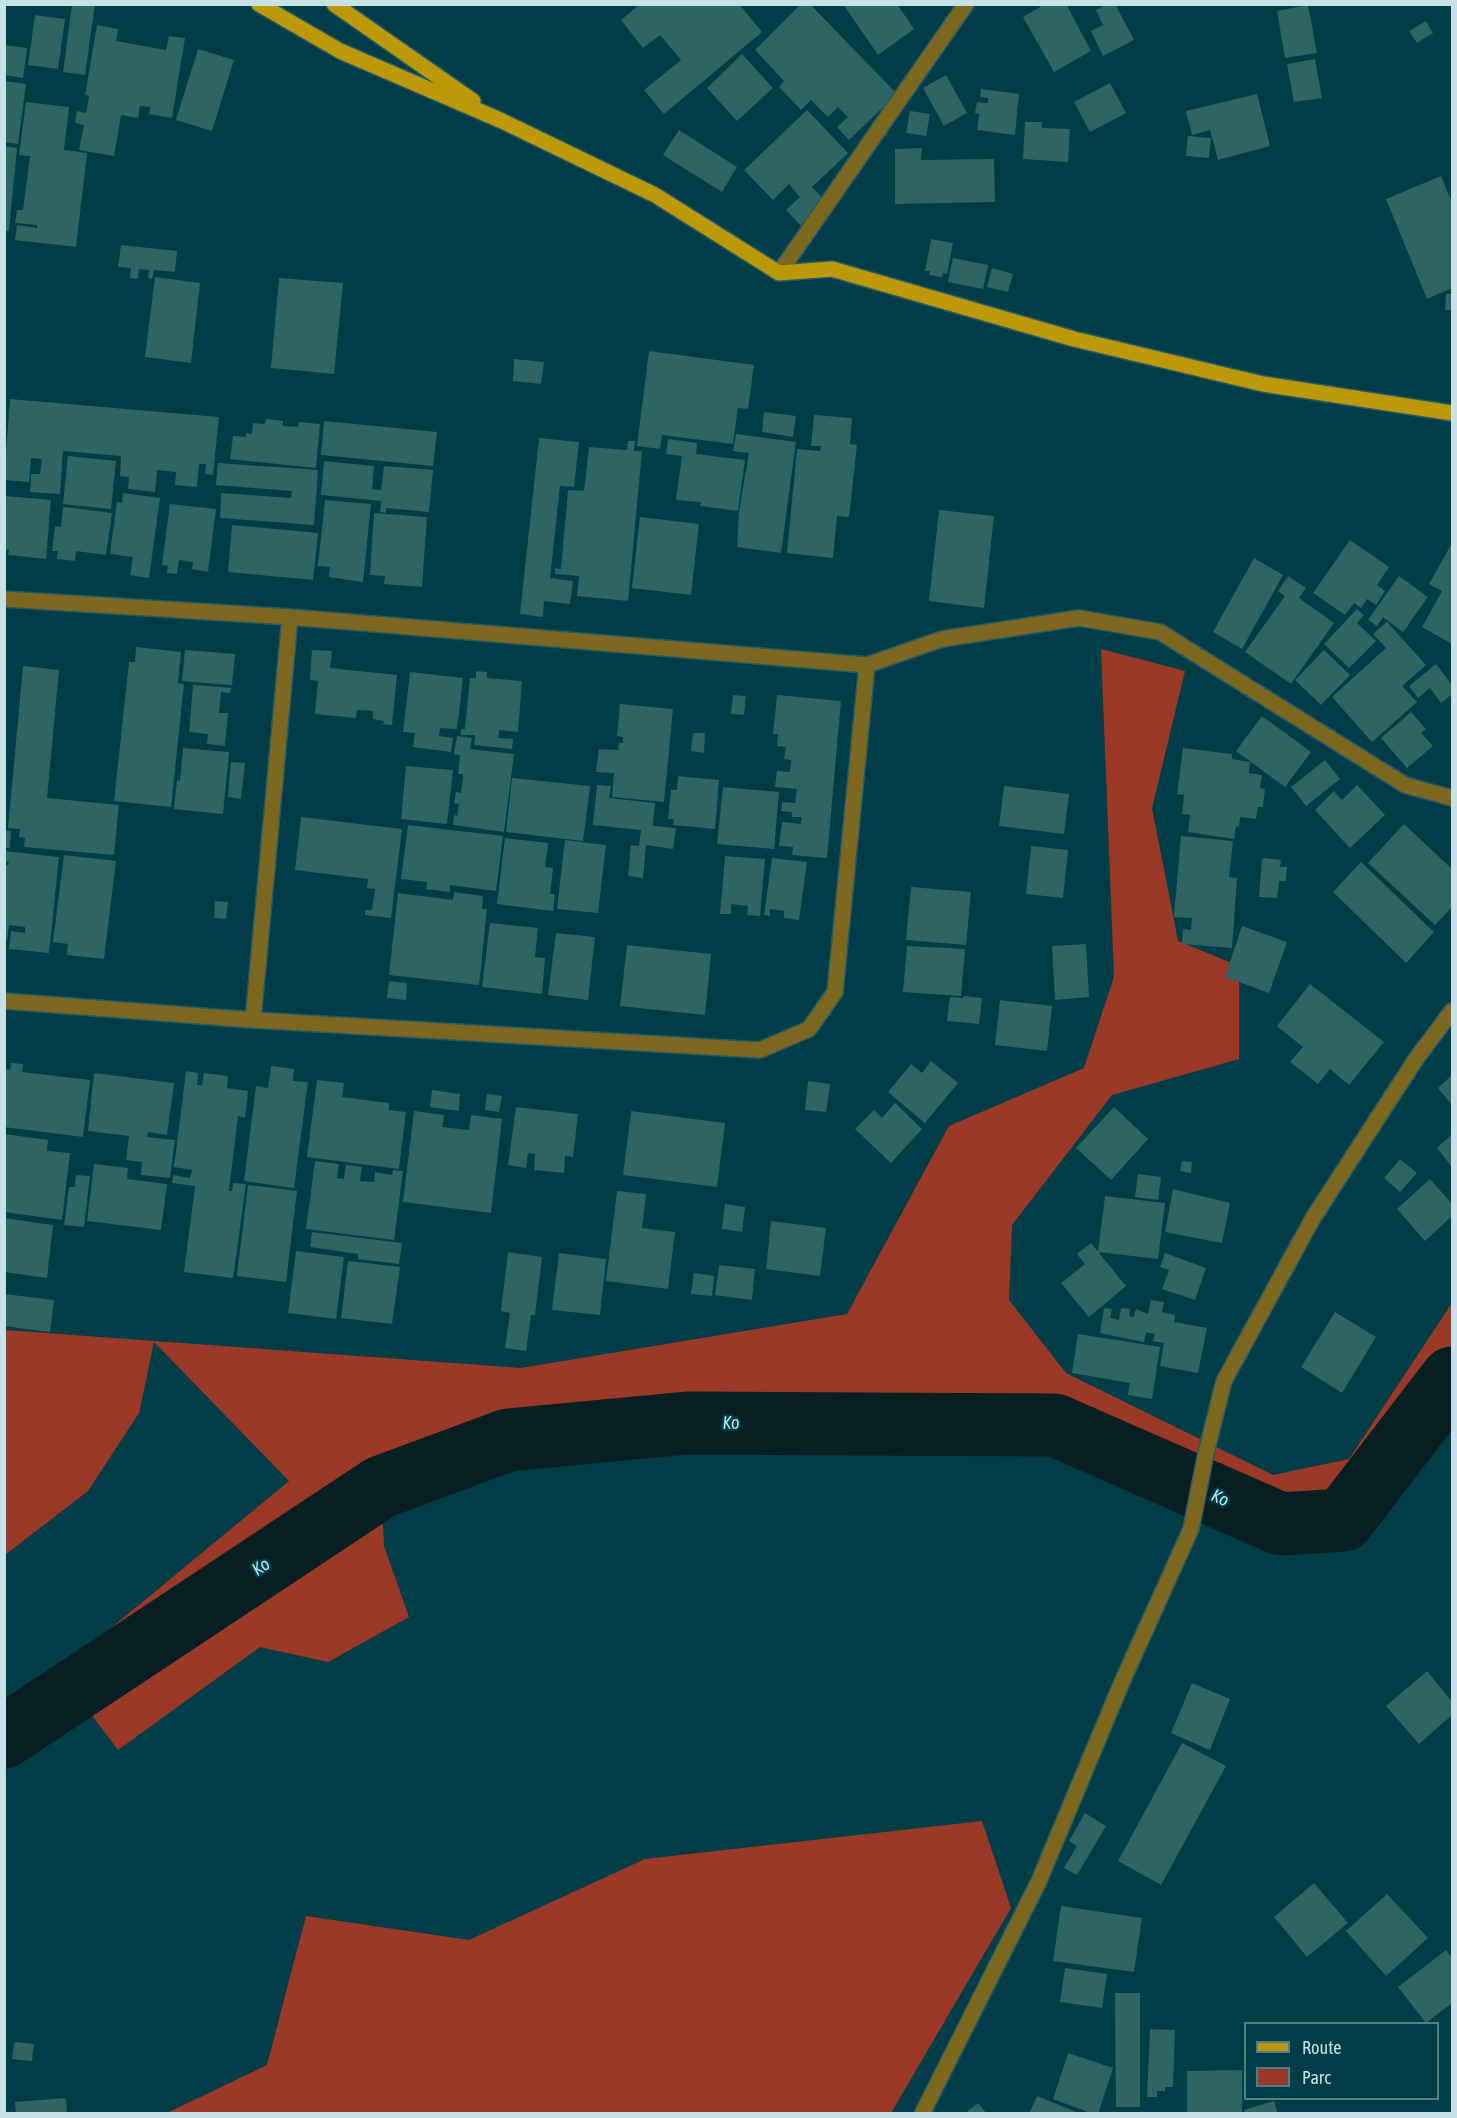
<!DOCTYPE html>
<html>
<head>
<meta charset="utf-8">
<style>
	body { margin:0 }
	#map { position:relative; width:1457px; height:2118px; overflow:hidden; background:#003d47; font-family:"Asap Condensed",sans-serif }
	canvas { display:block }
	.frame { position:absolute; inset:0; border:6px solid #c7e2e7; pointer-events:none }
	.legend { position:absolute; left:1244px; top:2022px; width:195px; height:78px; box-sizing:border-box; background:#003d47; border:2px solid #507f87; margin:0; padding:8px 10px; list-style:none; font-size:18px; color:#c7e2e7 }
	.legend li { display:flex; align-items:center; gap:12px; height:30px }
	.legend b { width:30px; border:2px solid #507f87 }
</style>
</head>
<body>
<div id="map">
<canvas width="1457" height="2118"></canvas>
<div class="frame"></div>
<ul class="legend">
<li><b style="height:8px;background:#bd9907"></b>Route</li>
<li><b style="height:16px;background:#9a3928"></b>Parc</li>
</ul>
</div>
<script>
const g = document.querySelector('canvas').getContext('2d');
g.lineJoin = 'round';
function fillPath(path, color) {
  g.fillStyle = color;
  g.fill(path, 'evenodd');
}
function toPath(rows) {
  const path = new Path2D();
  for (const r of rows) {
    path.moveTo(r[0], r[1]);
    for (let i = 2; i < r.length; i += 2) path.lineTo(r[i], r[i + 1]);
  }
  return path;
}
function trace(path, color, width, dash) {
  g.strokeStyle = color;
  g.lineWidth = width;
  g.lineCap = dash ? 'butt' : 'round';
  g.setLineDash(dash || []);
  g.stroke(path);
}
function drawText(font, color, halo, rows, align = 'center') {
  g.font = font + ' "Asap Condensed",sans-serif';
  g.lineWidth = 4.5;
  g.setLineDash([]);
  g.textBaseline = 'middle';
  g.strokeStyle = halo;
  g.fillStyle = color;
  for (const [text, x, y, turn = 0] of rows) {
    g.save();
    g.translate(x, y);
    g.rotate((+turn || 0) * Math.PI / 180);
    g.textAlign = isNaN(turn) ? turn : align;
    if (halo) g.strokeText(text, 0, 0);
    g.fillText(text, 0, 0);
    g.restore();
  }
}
fillPath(toPath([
	[1101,649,1185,671,1152,808,1178,941,1239,966,1239,1059,1112,1095,1012,1225,1009,1300,1066,1373,1273,1475,1349,1459,1452,1303,1452,1378,1343,1520,1281,1524,1055,1425,687,1423,508,1440,381,1487,384,1546,409,1617,328,1662,260,1647,118,1750,59,1671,289,1481,154,1342,139,1413,88,1491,5,1555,5,1330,521,1368,847,1314,949,1126,1084,1068,1114,977],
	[982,1821,1011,1908,891,2113,167,2113,267,2065,306,1916,469,1940,645,1859]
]), '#9a3928');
trace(toPath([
	[4,1737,381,1487,508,1440,687,1423,1055,1425,1281,1524,1343,1520,1452,1378]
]), '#071e22', 63);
fillPath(toPath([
	[72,4,95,4,85,75,63,72],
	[640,4,739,4,762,32,664,114,644,90,681,60,660,35,643,48,621,20],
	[801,4,810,4,897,94,849,140,837,127,848,117,838,107,828,117,811,100,801,110,779,87,784,81,755,50],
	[843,4,897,4,914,29,878,55],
	[1045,4,1066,4,1091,51,1054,72,1023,17],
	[1107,4,1115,4,1134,40,1103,56,1091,31,1103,25,1096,10],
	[1308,5,1317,53,1285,58,1277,11],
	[35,15,65,19,58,69,28,65],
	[1426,21,1433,33,1417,43,1409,31],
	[97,25,118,29,116,41,166,50,169,36,185,38,172,118,149,114,150,107,140,106,138,118,121,115,114,156,79,150,84,125,75,123,77,111,86,113,89,96,85,95],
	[4,45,27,48,23,78,4,75],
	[198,49,234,60,212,131,176,120],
	[742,54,773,88,737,121,707,88],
	[1315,59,1322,98,1294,102,1287,64],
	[946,75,967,113,944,126,923,88],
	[4,81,26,84,18,144,4,142],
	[1110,83,1126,113,1090,132,1074,102],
	[981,89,1019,94,1015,135,977,130,979,114,975,113,977,102,988,103,988,98,980,97],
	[1257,94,1270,146,1218,160,1210,130,1192,135,1186,111],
	[26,102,69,107,64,150,87,153,76,247,15,240,17,225,37,228,37,225,15,223,17,210,23,210,30,156,19,155],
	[807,110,848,153,812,187,827,203,802,227,786,210,800,197,789,184,773,200,744,170],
	[910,111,930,114,926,136,906,133],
	[1025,122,1042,122,1042,128,1070,129,1068,162,1023,159],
	[679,130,737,167,722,192,663,155],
	[1188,136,1211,138,1209,158,1186,156],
	[4,146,17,148,9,231,4,231],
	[922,148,921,160,994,159,995,202,895,204,895,149],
	[1441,176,1452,203,1452,288,1427,299,1386,199],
	[931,239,953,243,947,274,943,273,942,277,929,275,930,271,925,271],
	[121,245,177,251,175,272,154,270,152,279,148,278,149,270,139,269,138,279,130,278,131,268,118,267],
	[953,258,988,265,983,289,948,282],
	[992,268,1013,274,1008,292,987,287],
	[155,277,200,283,191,363,145,357],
	[279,278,343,283,334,374,271,368],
	[1446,294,1452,294,1452,310,1445,310],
	[649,351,754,365,748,409,738,408,733,444,662,435,660,449,637,446],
	[514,359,544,362,541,384,513,381],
	[10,399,219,417,213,475,205,474,206,464,199,464,197,487,175,485,176,472,157,470,155,492,128,489,129,477,120,476,121,456,63,451,60,494,30,492,31,474,40,474,42,459,31,458,29,482,4,480],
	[764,412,796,416,793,437,762,432],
	[814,415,852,418,850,444,857,445,849,517,837,516,833,558,787,553,797,449,820,451,821,446,811,446],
	[266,419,283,421,283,426,298,427,299,422,320,424,316,468,230,459,233,436,246,437,246,433,252,434,253,423,265,424],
	[324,421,437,432,433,466,321,455],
	[736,434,796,442,781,553,737,547,739,511,749,453,733,451],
	[539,438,579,442,574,487,560,486,550,578,573,581,570,604,544,601,543,617,520,614],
	[668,439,697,443,696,454,745,460,738,511,700,506,701,502,676,500,682,456,666,454],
	[628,441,635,441,634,451,642,451,628,601,577,596,579,576,555,574,555,568,561,569,568,490,584,491,589,447,627,450],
	[68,456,116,461,111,509,63,504],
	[324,461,374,466,372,489,381,490,384,466,433,470,429,512,386,508,386,513,380,512,381,501,321,495],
	[218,463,318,470,314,525,220,518,221,493,291,498,292,491,216,485],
	[123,493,160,498,149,578,130,575,133,557,110,554,117,502,122,503],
	[6,496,51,500,46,559,8,555,9,550,4,549],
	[325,500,371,504,363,582,329,577,330,567,318,566],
	[170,504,216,509,208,572,192,569,193,562,179,560,177,574,167,573,168,566,162,565],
	[63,507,112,513,106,555,76,551,75,561,57,559,58,551,52,551,55,526,61,527],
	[939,510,994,516,984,608,929,601],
	[374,513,427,517,422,587,384,584,385,576,370,575],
	[640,517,699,524,691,595,632,588],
	[232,525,318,533,313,580,228,572],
	[1350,540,1389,567,1377,585,1385,591,1376,605,1367,599,1361,608,1354,603,1345,615,1313,593],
	[1452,543,1452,644,1422,627,1442,591,1429,584],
	[1254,558,1283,575,1242,649,1213,632],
	[1288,576,1306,588,1299,598,1334,623,1291,684,1245,652,1285,596,1278,591],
	[1399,576,1428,597,1403,632,1383,617,1377,626,1368,620],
	[1357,609,1364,615,1357,623,1376,641,1349,668,1324,644],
	[1387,622,1426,665,1402,686,1417,702,1372,742,1332,697,1386,648,1373,634],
	[136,647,181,652,178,683,184,684,171,807,114,801,129,662,135,662],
	[185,650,235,654,232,685,182,681],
	[312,650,332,651,330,668,397,675,392,725,383,724,384,721,373,719,373,711,357,710,356,718,315,714,318,681,310,680],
	[1324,650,1350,675,1321,705,1295,680],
	[1436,664,1452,685,1452,694,1441,703,1430,688,1418,698,1409,686],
	[23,666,59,670,47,798,119,805,114,855,24,847,25,838,19,837,20,829,8,828],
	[476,671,487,672,487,678,522,681,518,732,499,730,498,738,513,739,512,749,474,745,475,735,461,735,461,729,465,729,470,678,476,678],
	[410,672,463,678,457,729,440,728,439,736,453,738,451,752,413,747,415,733,403,732],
	[193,685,231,688,230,693,221,692,219,713,228,713,225,746,207,744,208,734,189,732],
	[733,695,746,696,744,715,731,714],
	[777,695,841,701,827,858,792,855,793,847,779,846,782,822,801,824,802,817,792,817,792,812,781,811,782,802,795,803,797,789,775,787,777,771,790,772,791,760,784,759,786,747,777,746,778,734,773,734],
	[620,704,673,709,664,802,612,797,614,773,596,772,599,749,618,750,619,743,623,743,623,737,617,736],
	[1411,712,1426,729,1421,733,1433,746,1407,768,1381,738],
	[1262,716,1311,752,1285,787,1236,751],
	[693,733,705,733,704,753,691,751],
	[457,736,472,738,470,749,514,754,504,832,453,825,454,815,457,816,459,804,454,803,456,792,461,793,463,774,458,774,460,755,454,754],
	[183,748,229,752,223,814,174,809,177,780,180,781],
	[1183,748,1232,754,1232,759,1250,762,1249,773,1262,775,1260,788,1265,789,1263,807,1258,807,1256,819,1240,817,1239,827,1236,826,1234,839,1188,832,1190,815,1182,814,1184,795,1177,794],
	[1325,760,1340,779,1306,806,1291,787],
	[231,762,245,763,241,799,228,797],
	[406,766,453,770,447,824,401,819],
	[678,776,719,780,715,829,673,825,674,819,668,819,671,790,677,790],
	[512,778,590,786,583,841,506,832],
	[597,785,611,786,609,798,655,803,653,826,676,828,673,849,646,845,643,878,628,876,631,845,639,846,641,830,593,825],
	[1357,785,1385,815,1350,848,1315,810,1334,791,1342,800],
	[1004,786,1069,794,1064,834,999,826],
	[723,787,779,792,774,849,717,844],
	[301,817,402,829,391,918,365,915,365,910,372,910,375,889,367,888,368,879,295,870],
	[1404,824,1452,869,1452,907,1435,925,1368,863],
	[408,825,503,836,496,891,450,885,450,892,426,889,427,882,401,879],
	[4,830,11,831,10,848,4,848],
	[1181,836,1233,841,1229,877,1237,878,1232,948,1182,944,1183,929,1191,930,1192,918,1174,917],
	[505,838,548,843,545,867,553,868,550,894,555,894,553,911,497,904],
	[565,840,606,845,598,913,557,909],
	[1031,846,1068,850,1063,898,1026,894],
	[4,851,59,857,49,953,9,949,11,931,25,933,25,927,9,925,7,940,4,939,4,864,8,865,9,862,4,861],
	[64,855,116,861,104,959,67,955,68,944,53,942],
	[725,856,765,859,760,916,747,915,748,906,731,904,731,914,720,914],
	[772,858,807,862,799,920,784,918,784,911,770,909,770,916,764,915],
	[1262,858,1281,860,1280,867,1287,867,1286,881,1279,881,1277,898,1259,897],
	[1361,862,1434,932,1406,963,1333,892],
	[911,887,971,892,966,945,906,940],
	[454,892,483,896,482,909,487,909,479,985,389,975,398,893,453,900],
	[215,901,228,902,226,919,214,918],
	[490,923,538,928,535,957,545,958,542,994,482,987],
	[1242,926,1287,942,1269,993,1225,977],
	[556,933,595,937,588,1000,548,995],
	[1086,944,1089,997,1055,1000,1052,946],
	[627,945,711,954,705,1015,620,1006],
	[907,946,965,949,961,996,903,992],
	[389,981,407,983,406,1000,387,998],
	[1310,984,1384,1042,1349,1085,1330,1069,1318,1084,1290,1062,1303,1047,1277,1026],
	[964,996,982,998,979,1024,947,1021,950,997,963,998],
	[1000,1000,1052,1006,1047,1051,995,1045],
	[931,1061,958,1083,925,1123,888,1092,911,1064,922,1073],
	[11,1063,23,1064,22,1072,90,1080,83,1137,4,1127,4,1069,10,1070],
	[271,1066,294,1069,293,1081,308,1082,294,1188,244,1181,256,1086,268,1088],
	[186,1071,198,1073,197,1085,202,1085,204,1073,228,1076,227,1088,248,1091,245,1118,238,1116,229,1191,232,1191,233,1183,246,1184,233,1278,184,1272,195,1186,172,1183,173,1175,190,1178,192,1170,174,1167],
	[94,1073,174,1083,167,1135,148,1132,147,1137,175,1140,170,1178,141,1175,142,1162,126,1160,129,1136,88,1131],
	[1452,1075,1452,1105,1438,1088],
	[317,1080,344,1083,342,1097,389,1103,389,1110,406,1112,399,1169,307,1157],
	[808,1081,830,1084,826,1112,805,1110],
	[432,1090,460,1094,459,1111,430,1107],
	[487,1094,502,1096,499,1112,485,1110],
	[895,1103,922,1129,891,1163,855,1129,874,1110,882,1118],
	[516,1107,578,1114,573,1157,565,1156,564,1173,534,1170,535,1154,528,1153,526,1168,508,1165],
	[1114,1107,1148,1139,1111,1180,1076,1148],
	[414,1111,444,1115,442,1127,469,1130,471,1115,502,1119,491,1213,403,1202],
	[631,1111,725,1123,717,1187,623,1175],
	[4,1134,48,1140,47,1151,70,1153,62,1220,4,1212],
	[1452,1134,1452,1167,1437,1148],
	[1400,1159,1417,1173,1400,1192,1384,1178],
	[315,1161,339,1164,337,1178,344,1179,346,1165,362,1167,360,1181,374,1182,375,1172,392,1175,393,1170,403,1171,394,1240,306,1229],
	[1182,1161,1192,1162,1191,1173,1180,1171],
	[94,1164,128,1168,127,1179,167,1184,161,1230,87,1221],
	[1138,1174,1161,1177,1158,1200,1135,1197],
	[76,1175,90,1176,84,1227,64,1225,69,1187,75,1187],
	[1430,1179,1452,1204,1452,1216,1425,1241,1397,1209],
	[248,1185,297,1191,286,1282,237,1276],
	[1173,1189,1230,1203,1222,1243,1165,1232],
	[617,1191,646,1194,642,1228,675,1232,668,1289,606,1281],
	[1105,1196,1165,1203,1158,1259,1098,1252],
	[725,1204,745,1207,742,1232,722,1229],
	[4,1218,53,1225,47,1278,4,1272],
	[771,1221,826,1228,820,1276,766,1269],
	[312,1232,402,1243,399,1264,358,1259,358,1254,310,1247],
	[1091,1243,1126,1286,1089,1317,1061,1283,1085,1264,1077,1254],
	[296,1251,344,1257,336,1319,288,1313],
	[508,1252,542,1257,535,1315,531,1315,526,1351,505,1348,510,1313,501,1311],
	[559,1253,606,1259,600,1315,552,1310],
	[1165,1253,1206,1268,1195,1300,1162,1289,1169,1270,1160,1267],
	[348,1261,400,1267,392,1324,341,1318],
	[719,1265,755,1269,752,1300,715,1295],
	[694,1273,714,1276,712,1296,691,1294],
	[4,1294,54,1300,50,1332,4,1326],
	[1151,1300,1164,1302,1162,1312,1175,1315,1174,1322,1207,1328,1198,1373,1160,1366,1164,1343,1153,1341,1155,1334,1146,1332,1144,1342,1100,1333,1104,1308,1112,1309,1110,1318,1119,1320,1121,1308,1130,1309,1129,1316,1134,1317,1136,1309,1148,1314],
	[1335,1312,1376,1337,1342,1393,1301,1367],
	[1078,1334,1160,1347,1152,1399,1128,1395,1130,1383,1072,1373],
	[1427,1671,1452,1702,1452,1715,1419,1744,1386,1706],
	[1192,1683,1230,1699,1210,1750,1171,1733],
	[1182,1743,1226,1766,1161,1885,1118,1861],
	[1085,1813,1106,1826,1077,1875,1064,1868,1077,1846,1069,1841],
	[1314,1883,1348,1923,1307,1957,1274,1917],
	[1387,1894,1428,1938,1386,1976,1346,1931],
	[1061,1906,1142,1918,1134,1972,1053,1961],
	[1446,1950,1452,1958,1452,2003,1426,2023,1398,1987],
	[1065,1968,1107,1974,1102,2008,1060,2002],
	[1115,1993,1140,1993,1140,2107,1116,2107],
	[1150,2029,1175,2030,1173,2087,1165,2087,1165,2091,1157,2091,1157,2097,1147,2097],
	[14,2042,34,2044,32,2061,12,2059],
	[1068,2053,1113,2068,1098,2114,1093,2114,1053,2099],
	[1242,2070,1242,2114,1187,2114,1187,2071],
	[1037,2096,1079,2113,1079,2114,1029,2114],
	[66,2098,67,2114,16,2114,15,2102],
	[1274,2101,1278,2114,1245,2114,1244,2110],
	[978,2103,987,2114,964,2114]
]), '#2e6462');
const minor = toPath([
	[779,273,966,4],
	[4,599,290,617,867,665,942,639,1079,618,1160,632,1405,785,1452,798],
	[4,1001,253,1020,760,1050,809,1029,835,992,867,665],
	[253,1020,290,617],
	[922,2114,1039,1881,1122,1682,1191,1529,1206,1453,1224,1381,1313,1218,1416,1059,1452,1011]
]);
const major = toPath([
	[259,4,340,51,500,120,655,195,779,273,832,269,1074,339,1263,384,1452,413],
	[334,4,473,101]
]);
trace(minor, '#245b64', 18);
trace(major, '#245b64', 18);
trace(minor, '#7e681f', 15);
trace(major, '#bd9907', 15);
drawText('italic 18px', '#a8edfb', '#003d47', [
	["Ko",731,1423],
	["Ko",1220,1498,24],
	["Ko",261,1567,-34]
]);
</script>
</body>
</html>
